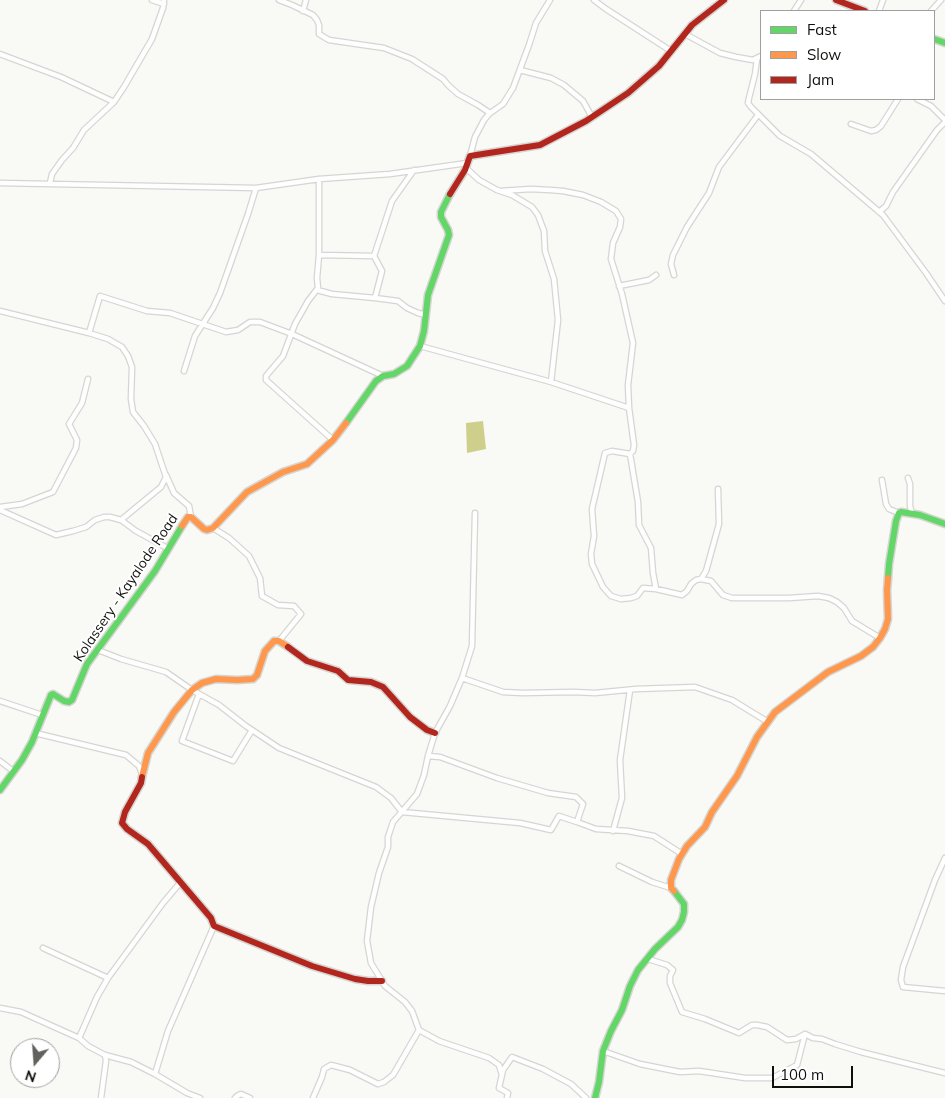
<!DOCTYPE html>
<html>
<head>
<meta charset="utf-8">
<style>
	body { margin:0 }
	#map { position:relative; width:945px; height:1098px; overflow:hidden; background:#f9f9f5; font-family:Mulish,sans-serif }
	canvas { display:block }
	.legend { position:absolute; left:760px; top:10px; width:175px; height:90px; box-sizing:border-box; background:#fff; border:1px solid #9f9f9e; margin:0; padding:6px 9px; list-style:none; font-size:15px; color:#0f0f0c }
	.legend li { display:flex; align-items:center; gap:10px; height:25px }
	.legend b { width:25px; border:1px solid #9f9f9e }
	.north { position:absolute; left:10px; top:1038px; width:50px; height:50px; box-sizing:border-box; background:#fff; border:1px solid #9f9f9e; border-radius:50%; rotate:198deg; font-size:14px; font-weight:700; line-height:20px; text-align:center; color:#0f0f0c }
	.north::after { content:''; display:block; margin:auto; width:18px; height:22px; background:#61615e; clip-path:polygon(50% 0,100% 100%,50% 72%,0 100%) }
	.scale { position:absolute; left:772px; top:1066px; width:81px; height:22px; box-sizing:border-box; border:2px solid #0f0f0c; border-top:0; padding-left:6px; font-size:15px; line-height:18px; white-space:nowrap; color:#0f0f0c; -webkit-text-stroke:4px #fff; paint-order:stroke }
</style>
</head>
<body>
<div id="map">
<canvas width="945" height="1098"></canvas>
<ul class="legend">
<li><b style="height:6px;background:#63d668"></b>Fast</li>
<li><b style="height:6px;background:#ff974d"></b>Slow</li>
<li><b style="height:6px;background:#b3261e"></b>Jam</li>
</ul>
<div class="north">N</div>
<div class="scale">100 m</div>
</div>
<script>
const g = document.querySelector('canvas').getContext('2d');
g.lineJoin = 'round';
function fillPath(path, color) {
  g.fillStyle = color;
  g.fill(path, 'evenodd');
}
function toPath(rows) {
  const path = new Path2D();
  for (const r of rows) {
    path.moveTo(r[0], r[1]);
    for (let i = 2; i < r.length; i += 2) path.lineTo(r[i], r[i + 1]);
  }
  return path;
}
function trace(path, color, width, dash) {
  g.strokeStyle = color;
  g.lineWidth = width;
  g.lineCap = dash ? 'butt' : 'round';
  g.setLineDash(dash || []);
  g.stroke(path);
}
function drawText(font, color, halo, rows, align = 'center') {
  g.font = font + ' Mulish,sans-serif';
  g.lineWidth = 4;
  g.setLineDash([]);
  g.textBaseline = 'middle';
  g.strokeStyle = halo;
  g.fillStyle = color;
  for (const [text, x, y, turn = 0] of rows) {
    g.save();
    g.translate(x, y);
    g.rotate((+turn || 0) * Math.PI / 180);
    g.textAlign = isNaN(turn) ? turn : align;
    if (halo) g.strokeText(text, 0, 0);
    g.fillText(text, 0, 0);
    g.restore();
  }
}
fillPath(toPath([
	[483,421,486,449,467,453,466,423]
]), '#cfcf8c');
const street = toPath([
	[152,0,164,4],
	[279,0,292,5,313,15,317,20,319,25,319,34,329,40,384,48,412,59,443,79,448,85,458,94,478,105,490,113],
	[594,0,606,9,671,51],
	[303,11,306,0],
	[794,11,801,0],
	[879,11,883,0],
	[931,11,941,0],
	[685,34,720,53,736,57,753,60,761,56],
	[0,54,61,77,114,102],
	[757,59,755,74,749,98,748,103,751,107,780,136,811,154,883,215,926,273,945,301],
	[520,70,551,78,564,85,583,101,592,117],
	[917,99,931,106,945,120],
	[851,124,871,131,876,130,881,126,898,99],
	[470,156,475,137,484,120,489,114,503,104,513,88,529,45,536,23,550,0],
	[466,168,479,180,497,190,512,195,532,207,538,215,544,231,545,251,554,279,558,320,551,382],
	[319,179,319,255,317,278,318,288,308,301,295,324,283,356,266,376,266,380,333,440],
	[0,183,256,188,319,179,390,174,467,163],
	[50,183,52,174,62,160,73,148,84,130,114,102,124,87,152,39,163,8,164,0],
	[500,191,531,189,550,190,563,191,583,195,601,202,616,211,621,219,620,227,613,243,611,259,622,294,633,343,628,385,629,408],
	[879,212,886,206,893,192,937,130,945,122],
	[319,255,374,256,392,201,414,170],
	[674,275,671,264,673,255,687,227,709,193,719,167,758,115],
	[619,286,649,280,656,275],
	[317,290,332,294,375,298,382,271,374,256],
	[375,298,398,301,407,308,418,313,426,315],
	[0,311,89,333,100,296,147,311,170,313,226,332,238,330,250,322,260,322,292,334,383,376],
	[89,333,108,339,122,347,128,356,132,367,131,399,133,412,144,426,155,444,166,477,161,487,121,520],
	[420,346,551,382,629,408,634,445,633,451,630,454,612,451,605,453,592,509,594,536,591,554,592,564,603,587,611,596,621,599,631,598,637,596,643,588,656,589,682,595,687,591,691,584,696,580,701,579,711,581,723,595,732,598,789,598,818,596,829,598,837,602,844,608,852,621,880,638],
	[184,371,195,336,213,308,220,293,248,214,256,188],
	[630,454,638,502,639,525,651,548,653,573,656,589],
	[166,475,174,493,189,506,191,517],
	[908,478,910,484,910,506,912,513],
	[882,480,886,504,889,509,899,513],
	[0,507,22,504,53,492,76,448,77,440,69,424,82,403,88,379],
	[0,510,56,535,73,531,86,527,95,520,104,517,110,517,121,520,136,531,169,549],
	[475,513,472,646,462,678,450,706,435,733,428,756,424,775,417,794,393,822,388,837,388,847,379,873,371,907,367,941,371,963,385,986,405,1002,412,1011,419,1030,439,1041,489,1058,499,1065,502,1075],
	[213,528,229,538,249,556,260,578,262,596,278,605,294,606,301,614,279,641],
	[701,579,706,571,719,524,718,489],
	[98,650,121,659,166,672,192,690,219,705,246,726,279,748,376,787,391,798,402,812,520,823,551,830,559,816,577,822,583,804,576,797,548,793,497,778,440,757,428,756],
	[462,678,503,692,522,693,574,692,595,693,636,689,695,687,732,700,768,722],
	[199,694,182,741,233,761,252,730],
	[0,701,42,715],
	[35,733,126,755,139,766,142,774],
	[0,761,13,771],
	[577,822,596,829,628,831,654,836,682,854],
	[613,831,622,798,620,760,630,690],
	[945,858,935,880,903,967,901,980,903,987,945,991],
	[619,866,652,882,671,888],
	[43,948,108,978],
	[648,959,667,965,673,970,670,976,670,983,682,1012,705,1019,739,1033,752,1025,757,1025,767,1027,787,1040,796,1039,805,1034,813,1038,822,1039,835,1044,861,1052,945,1073],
	[0,1008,21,1012,79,1038,88,1046,105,1055,106,1061,101,1098],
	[79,1038,97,997,108,978,163,903,180,883],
	[603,1051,640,1064,680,1072,699,1071,745,1078,772,1078,797,1065,805,1034],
	[105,1055,131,1062,155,1074,187,1093,200,1098],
	[155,1074,168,1031,214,926],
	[235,1098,237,1096,241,1094,250,1098],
	[313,1098,322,1077,324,1069,331,1065,350,1070,378,1084,384,1082,393,1075,419,1030],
	[507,1098,508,1093,499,1088,503,1070,512,1057,543,1069,571,1084,586,1098]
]);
const fast = toPath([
	[934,39,945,43],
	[346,423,376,381,383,376,394,374,407,366,420,346,424,331,428,295,449,235,448,230,441,217,441,212,450,194],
	[888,578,889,564,896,521,899,513,901,512,920,515,945,524],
	[0,790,22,760,32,742,51,695,53,694,64,701,69,702,72,700,87,664,155,571,182,526],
	[595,1098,599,1082,603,1051,611,1031,622,1010,630,986,638,970,655,949,678,927,682,920,684,912,684,904,674,891]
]);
const slow = toPath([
	[182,526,188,517,191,517,204,529,207,530,213,528,247,492,283,472,307,464,333,440,346,423],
	[142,777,148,753,174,712,192,690,202,683,216,679,237,680,253,679,257,675,265,651,274,641,279,641,288,647],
	[674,891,671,888,671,880,679,859,687,846,705,827,712,812,737,776,757,737,775,712,828,672,861,656,873,647,880,638,885,629,888,619,887,590,888,578]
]);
const jam = toPath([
	[836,0,865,11],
	[450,194,465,170,470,156,540,145,586,121,628,93,659,66,692,25,724,0],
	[288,647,307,661,338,671,348,680,371,682,383,687,410,717,427,730,435,733],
	[142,777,141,783,125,812,122,823,127,829,148,844,211,918,214,926,312,966,355,979,368,981,382,981]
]);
trace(street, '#d5d5d2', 7);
trace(fast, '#d5d5d2', 9);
trace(slow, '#d5d5d2', 9);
trace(jam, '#d5d5d2', 9);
trace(street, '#fefefe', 4.5);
trace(fast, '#63d668', 6);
trace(slow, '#ff974d', 6);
trace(jam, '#b3261e', 6);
drawText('14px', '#0f0f0c', '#fff', [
	["Kolassery - Kayalode Road",126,588,-56]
]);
</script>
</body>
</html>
